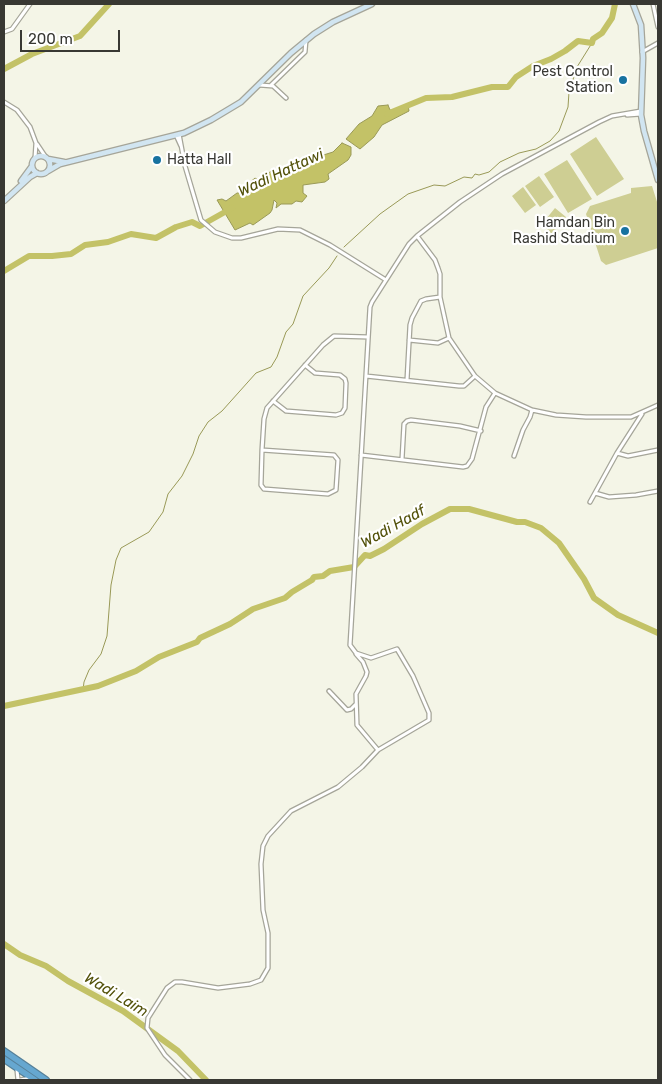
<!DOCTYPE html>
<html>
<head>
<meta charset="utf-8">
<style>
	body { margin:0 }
	#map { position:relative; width:662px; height:1084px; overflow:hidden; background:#f4f5e7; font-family:Rubik,sans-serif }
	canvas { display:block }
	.frame { position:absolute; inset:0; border:5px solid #383833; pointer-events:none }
	.scale { position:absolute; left:20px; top:30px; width:100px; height:22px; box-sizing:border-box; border:2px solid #383833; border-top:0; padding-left:6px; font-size:15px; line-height:18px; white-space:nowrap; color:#383833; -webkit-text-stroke:4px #fff; paint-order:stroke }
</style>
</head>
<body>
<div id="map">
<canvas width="662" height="1084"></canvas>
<div class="frame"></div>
<div class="scale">200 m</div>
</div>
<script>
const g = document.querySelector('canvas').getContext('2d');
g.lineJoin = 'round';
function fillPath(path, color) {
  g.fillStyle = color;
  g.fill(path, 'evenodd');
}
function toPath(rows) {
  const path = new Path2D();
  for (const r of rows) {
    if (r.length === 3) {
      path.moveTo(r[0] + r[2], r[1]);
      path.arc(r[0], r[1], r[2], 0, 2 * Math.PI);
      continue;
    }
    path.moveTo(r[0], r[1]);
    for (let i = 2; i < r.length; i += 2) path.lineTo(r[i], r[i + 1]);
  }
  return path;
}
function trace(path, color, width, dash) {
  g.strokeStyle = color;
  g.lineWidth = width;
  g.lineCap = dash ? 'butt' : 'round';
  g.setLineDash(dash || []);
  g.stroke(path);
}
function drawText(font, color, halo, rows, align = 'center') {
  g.font = font + ' Rubik,sans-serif';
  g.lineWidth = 4.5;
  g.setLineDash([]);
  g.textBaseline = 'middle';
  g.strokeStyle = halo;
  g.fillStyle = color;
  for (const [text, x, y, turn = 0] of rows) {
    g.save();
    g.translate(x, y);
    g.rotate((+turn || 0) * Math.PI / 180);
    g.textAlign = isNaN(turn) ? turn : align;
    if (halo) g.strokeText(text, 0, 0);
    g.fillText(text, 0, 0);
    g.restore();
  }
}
fillPath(toPath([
	[596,137,624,179,597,196,570,154],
	[567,160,592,199,568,213,544,174],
	[539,176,554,197,540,207,525,186],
	[652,186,658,205,658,248,606,265,601,261,586,214,590,206,631,193,631,188],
	[523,187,536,205,525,213,512,196],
	[555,208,566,217,552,234,542,224]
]), '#cece93');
const water = toPath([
	[388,105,390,110,396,112,401,108,408,105,409,111,382,125,374,137,360,149,346,139,359,124,372,116,378,106,388,105],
	[342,143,351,147,351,155,348,160,328,174,329,179,325,182,303,185,303,193,307,196,302,202,296,201,292,204,281,204,276,208,277,203,274,200,272,210,270,213,253,225,250,223,235,230,217,200,222,199,226,201,237,193,242,193,247,185,255,178,258,180,264,177,271,171,277,173,282,170,286,173,298,163,333,152,342,143]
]);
fillPath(water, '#c3c267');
trace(water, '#999957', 1);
trace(toPath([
	[344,247,380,214,408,194,434,185,445,186,464,177,472,178,475,174,479,175,489,172,500,162,519,153,536,149,550,141,559,131,568,107,569,92,577,67,592,43],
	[83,690,84,682,89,670,101,654,107,636,111,585,116,560,121,548,149,532,163,512,168,494,182,476,193,454,199,436,208,422,222,411,256,373,271,367,277,357,286,332,293,324,303,296,329,268,337,256]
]), '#999957', 1);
trace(toPath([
	[4,69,32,54,80,36,109,4],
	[387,114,426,98,452,97,492,87,508,87,516,77,533,66,551,59,565,51,578,41,592,43,593,39,602,33,612,18,615,4],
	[4,271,29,256,52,256,71,254,85,245,108,242,131,234,156,238,176,227,192,222,200,226,232,208],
	[4,706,98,686,136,671,159,657,197,642,200,638,230,624,253,609,285,598,292,592,312,580,314,577,323,576,330,571,354,567,365,555,370,556,384,549,422,524,450,509,469,509,517,522,525,522,541,528,559,543,584,579,594,598,618,615,658,633],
	[4,944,20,955,46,966,68,981,123,1011,178,1051,206,1080]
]), '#c3c267', 6);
const street = toPath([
	[653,4,658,27],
	[4,32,12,29,30,4],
	[642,52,658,43],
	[260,85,273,86,286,98],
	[271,85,305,52,306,40],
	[4,102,17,110,30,127,36,143,35,158],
	[627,115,641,114],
	[179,134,185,166,201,220,215,232,232,238,241,238,278,229,300,230,330,245,386,280],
	[176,135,181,146],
	[37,144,45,156],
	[417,236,435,260,438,268,440,274,440,297,449,338,475,376,495,393,532,410,556,415,586,417,631,417,658,405],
	[409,340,438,343,449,338],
	[366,376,459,386,464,386,475,376],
	[407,380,410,325,412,318,421,301,426,299,440,297],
	[273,401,286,411,336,415,342,413,345,408,346,383,345,379,340,375,315,373,305,365],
	[262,450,334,455,338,460,336,490,328,494,264,489,261,485,262,450],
	[262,450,264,419,267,408,323,345,334,336,368,337],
	[617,453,642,414],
	[361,455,463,467,467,466,472,459,486,407,495,393],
	[514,456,523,430,530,417,532,410],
	[402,459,404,424,407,421,411,420,460,426,481,431],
	[595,493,617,453,628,456,658,450],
	[590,502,595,493,609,497,636,495,658,491],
	[356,654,363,662,367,672,366,676,356,694,357,725,378,750],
	[329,691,347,710,351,709,356,704],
	[17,1070,18,1080],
	[20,1080,31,1078],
	[190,1080,165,1055,147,1028,148,1018,167,988,175,982,182,982,218,988,250,984,261,980,268,968,268,933,263,910,261,864,263,846,268,836,291,811,338,787,362,767,378,750,429,720,429,713,413,676,397,649,371,658,356,653,350,645,370,307,372,302,409,244,417,236,460,202,502,174,599,122,612,116,641,111]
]);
const secondary = toPath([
	[633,4,641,25,643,58,641,115,644,131,658,180],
	[41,165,9],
	[48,159,64,162],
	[48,171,60,164,184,133,211,120,241,102,291,53,314,34,333,22,372,4],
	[21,181,32,166],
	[4,201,30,177,37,173]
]);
const highway = toPath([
	[4,1051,46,1080],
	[4,1059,35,1080]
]);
trace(street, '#a5a599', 5.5);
trace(secondary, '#a5a599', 7);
trace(highway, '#568099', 8);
trace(street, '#fff', 3);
trace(secondary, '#d1e5f1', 4.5);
trace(highway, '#66a7d0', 5.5);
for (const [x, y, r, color] of [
	[623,80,5,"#1772a0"],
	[157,160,5,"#1772a0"],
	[625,231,5,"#1772a0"]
]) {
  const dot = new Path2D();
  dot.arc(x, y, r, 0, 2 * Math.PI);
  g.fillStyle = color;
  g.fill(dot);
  trace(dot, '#fff', 2);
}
drawText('14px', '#383833', '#fff', [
	["Pest Control",613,72],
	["Station",613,88],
	["Hatta Hall",167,160,"left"],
	["Hamdan Bin",615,223],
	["Rashid Stadium",615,239]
], 'right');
drawText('italic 15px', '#525109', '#fff', [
	["Wadi Hattawi",281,173,-25],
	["Wadi Hadf",393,527,-29],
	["Wadi Laim",116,995,31]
]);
</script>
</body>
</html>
